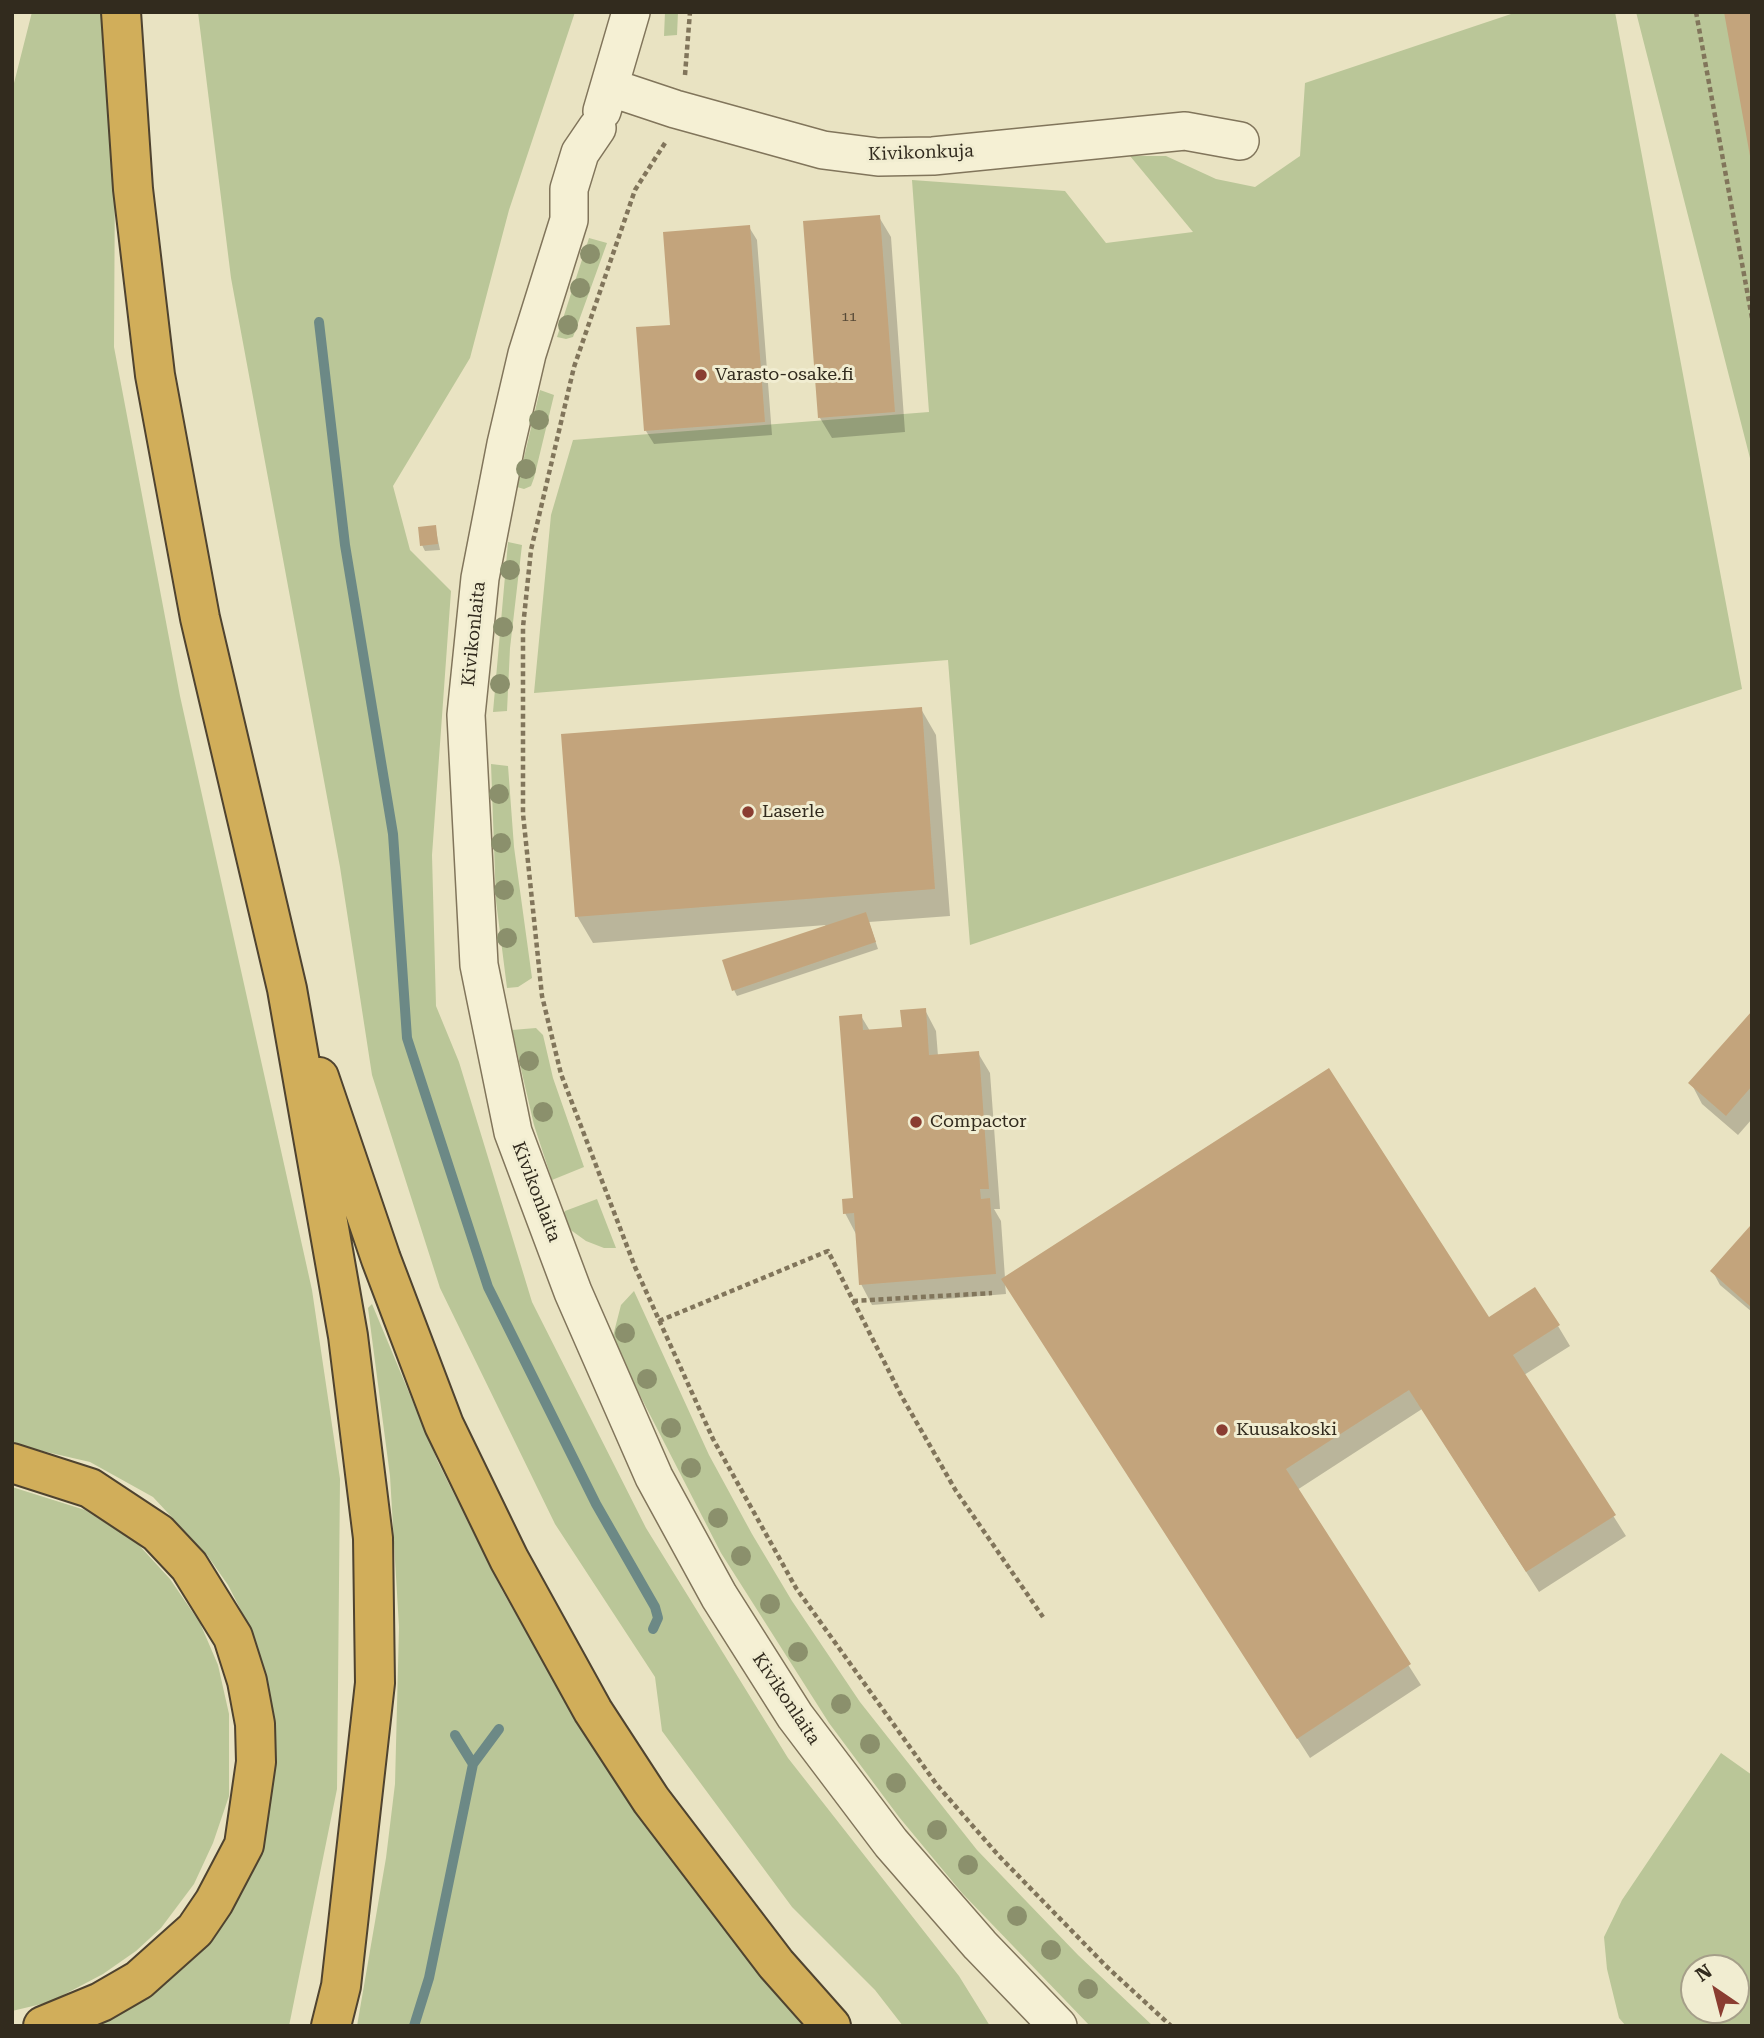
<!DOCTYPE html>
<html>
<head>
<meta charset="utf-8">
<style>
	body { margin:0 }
	#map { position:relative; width:1764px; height:2038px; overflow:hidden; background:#e9e3c2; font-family:"Roboto Serif",serif }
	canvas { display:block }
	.frame { position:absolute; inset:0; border:14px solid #322b1e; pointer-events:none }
	.north { position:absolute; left:1680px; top:1954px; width:70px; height:70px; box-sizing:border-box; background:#f1edd1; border:2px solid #a59f89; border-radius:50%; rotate:325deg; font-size:19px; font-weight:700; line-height:28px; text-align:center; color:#322b1e }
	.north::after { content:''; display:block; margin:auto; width:24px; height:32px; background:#8a3d31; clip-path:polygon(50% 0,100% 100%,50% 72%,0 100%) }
</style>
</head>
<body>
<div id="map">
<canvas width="1764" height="2038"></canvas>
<div class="frame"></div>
<div class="north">N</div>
</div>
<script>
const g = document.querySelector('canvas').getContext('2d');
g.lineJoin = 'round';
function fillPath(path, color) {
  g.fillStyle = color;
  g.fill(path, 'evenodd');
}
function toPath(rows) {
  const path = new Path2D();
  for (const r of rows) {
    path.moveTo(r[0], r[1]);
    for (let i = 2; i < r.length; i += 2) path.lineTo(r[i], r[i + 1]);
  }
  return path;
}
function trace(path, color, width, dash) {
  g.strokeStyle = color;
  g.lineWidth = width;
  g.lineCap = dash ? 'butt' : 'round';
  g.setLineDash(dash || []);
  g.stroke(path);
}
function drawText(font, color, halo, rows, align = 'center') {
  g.font = font + ' "Roboto Serif",serif';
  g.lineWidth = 6;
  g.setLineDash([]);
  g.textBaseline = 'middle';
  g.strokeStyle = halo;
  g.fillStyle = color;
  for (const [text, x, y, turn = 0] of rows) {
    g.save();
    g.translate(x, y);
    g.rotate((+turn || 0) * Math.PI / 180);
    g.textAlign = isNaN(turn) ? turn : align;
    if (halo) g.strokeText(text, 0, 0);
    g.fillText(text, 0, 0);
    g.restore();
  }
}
fillPath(toPath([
	[32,12,105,12,115,164,114,347,180,696,312,1290,340,1479,337,1789,289,2026,91,2026,229,1904,265,1677,250,1628,228,1585,207,1555,153,1497,90,1462,12,1444,12,91],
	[198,12,575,12,509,210,470,358,393,486,410,550,451,591,432,855,436,1006,459,1062,532,1302,646,1528,788,1758,959,1976,990,2026,903,2026,875,1990,792,1907,662,1731,655,1677,555,1524,440,1288,372,1075,340,867,231,278],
	[665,12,678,12,677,35,664,36],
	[1517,12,1615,12,1742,689,970,945,948,660,534,693,551,515,573,440,929,412,912,180,1065,191,1106,243,1193,232,1130,156,1166,156,1216,179,1255,187,1300,156,1305,83],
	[1636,12,1752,12,1752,466],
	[589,238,607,243,573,337,566,339,557,337],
	[540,390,554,395,534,478,531,486,524,489,517,487],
	[508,542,522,545,510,648,507,711,493,712],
	[491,764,508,766,514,847,532,978,518,987,507,988,496,901],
	[536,1028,543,1035,553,1078,584,1167,552,1180,534,1125,512,1030],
	[597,1199,616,1248,604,1248,586,1241,568,1228,563,1216,565,1211],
	[634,1291,709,1455,752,1534,792,1601,860,1702,977,1850,1078,1955,1153,2026,1090,2026,962,1893,899,1817,829,1723,721,1553,628,1372,613,1336,621,1305],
	[372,1304,438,1462,503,1592,572,1712,712,1912,808,2026,357,2026,386,1858,395,1784,399,1627,390,1476,368,1308],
	[12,1487,85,1510,137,1543,170,1579,200,1623,218,1665,229,1714,229,1796,213,1843,194,1884,161,1928,136,1951,103,1974,50,2002,12,2011],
	[1721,1753,1752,1775,1752,2026,1626,2026,1619,2018,1607,1969,1604,1937,1622,1900],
	[1694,1968,1736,1968,1736,2010,1694,2010]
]), '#bac698');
fillPath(toPath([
	[879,217,891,237,905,432,832,438,820,418,805,223],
	[749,227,757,240,772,435,654,444,646,431,672,326],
	[435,526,440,550,425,551,422,545],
	[921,709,936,735,950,916,869,922,878,949,737,996,734,990,826,925,593,943,577,916],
	[925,1010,936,1031,938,1056,978,1053,990,1073,1000,1209,994,1209,1001,1221,1005,1278,1558,1326,1570,1346,1524,1375,1626,1536,1539,1592,1422,1409,1297,1490,1421,1685,1310,1758,1005,1283,1006,1294,872,1305,861,1284,856,1234,845,1213,854,1200,861,1016,870,1031,903,1028],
	[1752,1013,1752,1119,1738,1135,1702,1104,1691,1083],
	[1752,1230,1752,1312,1720,1285,1713,1272]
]), '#0003');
trace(toPath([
	[319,322,345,545,393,834,407,1038,488,1287,596,1504,655,1607,658,1618,653,1629],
	[473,1764,499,1729],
	[414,2026,429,1978,473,1764,455,1735]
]), '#6c8986', 10);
fillPath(toPath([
	[1724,12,1752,12,1752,155,1750,156],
	[880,215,895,412,818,418,803,221],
	[750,225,765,422,644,431,636,327,670,325,663,232],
	[436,525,438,544,420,546,418,527],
	[922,707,935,889,575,917,561,734],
	[866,912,876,942,732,991,722,960],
	[926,1008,929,1055,979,1051,989,1189,980,1189,981,1199,990,1198,996,1274,859,1285,854,1213,843,1214,842,1199,853,1198,839,1016,862,1014,863,1030,902,1027,900,1010],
	[1752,1011,1752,1086,1726,1116,1688,1083],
	[1329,1068,1489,1317,1535,1287,1560,1325,1513,1355,1616,1515,1526,1572,1409,1390,1286,1469,1411,1664,1297,1739,1001,1279],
	[1750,1226,1752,1228,1752,1308,1710,1271]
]), '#c3a47c');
const street = toPath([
	[609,87,675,109,823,150,878,157,933,156,1185,131,1240,141],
	[602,111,631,12],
	[597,128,580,153,569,189,569,220,527,354,506,444,480,578,466,715,479,965,513,1132,573,1292,654,1477,719,1596,795,1716,891,1843,980,1945,1058,2026]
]);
const highway = toPath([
	[121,12,133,189,155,375,200,618,287,989,348,1336,373,1538,375,1683,341,1986,331,2026],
	[319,1077,381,1259,444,1425,509,1559,593,1711,651,1800,776,1964,831,2026],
	[12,1463,90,1488,158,1533,189,1566,233,1637,247,1681,255,1724,256,1762,244,1845,214,1902,195,1930,139,1980,101,2002,43,2026]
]);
trace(street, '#81755b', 40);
trace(highway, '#4f432f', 42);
trace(toPath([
	[1696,12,1752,318],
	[685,75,690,12],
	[665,143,635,190,574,367,531,550,523,627,523,814,542,996,561,1074,635,1267,713,1439,796,1588,937,1785,999,1856,1107,1967,1171,2026],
	[853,1301,992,1293],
	[659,1321,828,1251,902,1397,956,1491,1043,1617]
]), '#81755b', 4.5, [5, 3.5]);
trace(street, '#f5f0d4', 37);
trace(highway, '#d1ae5a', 38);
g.fillStyle = '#8b906c';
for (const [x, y] of [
	[590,254],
	[580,288],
	[568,325],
	[539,420],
	[526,469],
	[510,570],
	[503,627],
	[500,684],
	[499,794],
	[501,843],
	[504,890],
	[507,938],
	[529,1061],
	[543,1112],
	[625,1333],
	[647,1379],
	[671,1428],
	[691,1468],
	[718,1518],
	[741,1556],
	[770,1604],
	[798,1652],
	[841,1704],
	[870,1744],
	[896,1783],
	[937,1830],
	[968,1865],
	[1017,1916],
	[1051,1950],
	[1088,1989]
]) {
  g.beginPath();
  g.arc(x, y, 10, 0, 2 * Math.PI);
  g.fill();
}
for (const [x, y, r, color] of [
	[701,375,7,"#8a3d31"],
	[748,812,7,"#8a3d31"],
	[916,1122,7,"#8a3d31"],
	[1222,1430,7,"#8a3d31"]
]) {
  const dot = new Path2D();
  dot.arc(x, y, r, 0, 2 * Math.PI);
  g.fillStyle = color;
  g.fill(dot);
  trace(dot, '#f1edd1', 2.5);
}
drawText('14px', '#564936', null, [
	["11",849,317]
]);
drawText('18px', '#322b1e', '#f1edd1', [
	["Kivikonkuja",921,153,-2],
	["Kivikonlaita",474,634,-84],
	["Kivikonlaita",536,1192,69],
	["Kivikonlaita",786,1699,56]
]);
drawText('18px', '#322b1e', '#f1edd1', [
	["Varasto-osake.fi",715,375],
	["Laserle",762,812],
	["Compactor",930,1122],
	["Kuusakoski",1236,1430]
], 'left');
</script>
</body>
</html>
